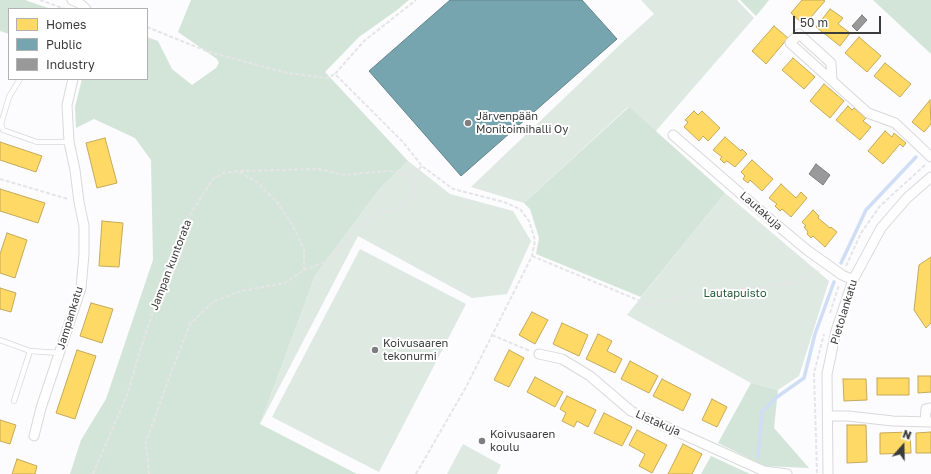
<!DOCTYPE html>
<html>
<head>
<meta charset="utf-8">
<style>
	body { margin:0 }
	#map { position:relative; width:931px; height:474px; overflow:hidden; background:#fcfbfd; font-family:"Golos Text",sans-serif }
	canvas { display:block }
	.legend { position:absolute; left:8px; top:8px; width:140px; height:72px; box-sizing:border-box; background:#fff; border:1px solid #b1b1b1; margin:0; padding:5px 7px; list-style:none; font-size:12px; color:#3b3b3c }
	.legend li { display:flex; align-items:center; gap:8px; height:20px }
	.legend b { width:20px; border:1px solid #b1b1b1 }
	.north { position:absolute; left:883px; top:426px; width:40px; height:40px; -webkit-text-stroke:3px #fff; paint-order:stroke; rotate:20deg; font-size:11px; font-weight:700; line-height:16px; text-align:center; color:#3b3b3c }
	.north::after { content:''; display:block; margin:auto; width:14px; height:18px; background:#3b3b3c; clip-path:polygon(50% 0,100% 100%,50% 72%,0 100%) }
	.scale { position:absolute; left:793px; top:16px; width:88px; height:18px; box-sizing:border-box; border:2px solid #3b3b3c; border-top:0; padding-left:5px; font-size:12px; line-height:14px; white-space:nowrap; color:#3b3b3c; -webkit-text-stroke:3px #fff; paint-order:stroke }
</style>
</head>
<body>
<div id="map">
<canvas width="931" height="474"></canvas>
<ul class="legend">
<li><b style="height:11px;background:#ffd966"></b>Homes</li>
<li><b style="height:11px;background:#76a5af"></b>Public</li>
<li><b style="height:11px;background:#999"></b>Industry</li>
</ul>
<div class="north">N</div>
<div class="scale">50 m</div>
</div>
<script>
const g = document.querySelector('canvas').getContext('2d');
g.lineJoin = 'round';
function fillPath(path, color) {
  g.fillStyle = color;
  g.fill(path, 'evenodd');
}
function toPath(rows) {
  const path = new Path2D();
  for (const r of rows) {
    path.moveTo(r[0], r[1]);
    for (let i = 2; i < r.length; i += 2) path.lineTo(r[i], r[i + 1]);
  }
  return path;
}
function trace(path, color, width, dash) {
  g.strokeStyle = color;
  g.lineWidth = width;
  g.lineCap = dash ? 'butt' : 'round';
  g.setLineDash(dash || []);
  g.stroke(path);
}
function drawText(font, color, halo, rows, align = 'center') {
  g.font = font + ' "Golos Text",sans-serif';
  g.lineWidth = 4;
  g.setLineDash([]);
  g.textBaseline = 'middle';
  g.strokeStyle = halo;
  g.fillStyle = color;
  for (const [text, x, y, turn = 0] of rows) {
    g.save();
    g.translate(x, y);
    g.rotate((+turn || 0) * Math.PI / 180);
    g.textAlign = isNaN(turn) ? turn : align;
    if (halo) g.strokeText(text, 0, 0);
    g.fillText(text, 0, 0);
    g.restore();
  }
}
fillPath(toPath([
	[641,0,737,0,754,18,655,132,628,107,524,203,471,187,625,40,654,14],
	[408,161,450,194,513,211,531,241,507,294,472,298,358,236,260,424,315,276,380,188],
	[725,193,829,281,799,376,778,390,751,383,627,315],
	[360,249,466,304,379,472,272,417],
	[463,444,501,465,497,474,447,474]
]), '#dde9e1');
fillPath(toPath([
	[0,0,25,0,51,9,9,9,9,34,0,31],
	[191,0,409,0,397,10,359,37,325,72,408,161,380,188,315,276,260,424,357,474,70,474,81,440,106,399,153,260,151,160,135,138,94,119,76,128,75,107,82,79,147,79,147,37,158,41,172,69,192,85,216,68,219,63,217,59,178,32],
	[740,0,769,0,756,16],
	[873,0,931,0,931,54],
	[629,107,725,193,641,297,536,254,539,238,530,209,524,203],
	[751,383,778,390,774,428,809,468,765,466,718,443],
	[711,456,750,474,701,474]
]), '#d2e5d8');
const homes = toPath([
	[802,0,823,0,825,1,804,25,791,13,802,0],
	[830,9,843,18,838,24,850,33,840,46,816,27,830,9],
	[774,26,788,38,766,64,752,51,774,26],
	[859,37,881,56,867,72,845,53,859,37],
	[793,58,815,77,804,89,782,70,793,58],
	[885,63,911,84,900,97,874,76,885,63],
	[824,84,844,101,830,118,810,101,824,84],
	[930,100,931,124,924,132,912,122,930,100],
	[848,106,852,110,854,108,866,118,863,121,871,127,860,140,836,120,848,106],
	[694,111,698,115,702,111,720,128,708,141,703,136,699,141,684,127,688,122,685,120,694,111],
	[885,131,892,137,894,133,906,143,903,147,900,144,883,164,868,151,885,131],
	[725,137,741,151,742,149,747,154,735,167,727,161,724,163,720,159,722,157,713,150,725,137],
	[105,138,117,183,97,188,86,143,105,138],
	[0,142,42,156,36,172,0,160,0,142],
	[752,160,773,179,762,191,750,180,748,183,743,179,745,176,741,172,752,160],
	[781,184,796,198,801,192,807,198,791,217,782,209,780,211,775,206,777,204,769,198,781,184],
	[0,189,45,203,38,223,0,211,0,189],
	[813,210,819,216,818,218,830,228,831,227,837,232,825,247,813,236,811,238,807,234,808,232,804,227,806,226,802,222,813,210],
	[102,221,123,223,119,267,99,266,102,221],
	[7,233,27,240,15,278,0,273,0,254,7,233],
	[931,257,931,323,926,328,914,310,919,265,931,257],
	[0,288,16,293,11,312,0,309,0,288],
	[91,303,113,309,102,343,80,336,91,303],
	[532,312,548,320,535,344,519,335,532,312],
	[562,323,588,335,579,356,553,344,562,323],
	[598,334,612,341,607,351,622,359,615,373,586,359,598,334],
	[77,350,96,356,75,419,56,413,77,350],
	[509,350,524,358,509,387,494,380,509,350],
	[630,361,658,376,649,393,621,379,630,361],
	[918,376,931,376,931,392,918,393,918,376],
	[535,377,563,392,555,407,527,392,535,377],
	[877,378,909,378,909,395,877,395,877,378],
	[662,379,691,394,683,411,653,396,662,379],
	[843,379,866,379,867,400,844,401,843,379],
	[567,396,596,410,588,427,577,421,574,427,562,421,566,413,560,409,567,396],
	[712,399,727,407,717,427,702,420,712,399],
	[604,413,632,427,622,446,594,433,604,413],
	[0,420,16,425,10,444,0,441,0,420],
	[847,425,866,425,867,462,847,463,847,425],
	[637,430,667,445,652,473,639,466,645,454,629,445,637,430],
	[910,432,911,453,880,454,880,433,910,432],
	[931,432,931,453,916,453,916,433,931,432],
	[683,444,702,454,692,474,668,474,683,444],
	[17,459,37,466,35,474,12,474,17,459]
]);
fillPath(homes, '#ffd966');
trace(homes, '#c4aa59', 1);
const public = toPath([
	[450,0,582,0,617,39,461,176,369,71,450,0]
]);
fillPath(public, '#76a5af');
trace(public, '#64858c', 1);
const industry = toPath([
	[862,15,867,20,857,31,852,26,862,15],
	[816,164,830,175,823,185,809,174,816,164]
]);
fillPath(industry, '#999');
trace(industry, '#7d7d7d', 1);
trace(toPath([
	[841,263,866,210,916,157],
	[758,457,762,412,777,397,804,378,815,334,834,282]
]), '#cfddf5', 3.5);
const lane = toPath([
	[20,79,9,97,1,124,3,130,37,142,69,142],
	[0,340,30,351,60,353],
	[14,401,30,351]
]);
const street = toPath([
	[72,0,79,3,86,9],
	[832,80,831,63,799,34,790,43,868,113,895,123,931,157],
	[673,135,771,220,807,250,842,275,853,280],
	[539,354,562,359,590,376,631,411,764,471,787,474],
	[828,416,848,416,893,421,931,422],
	[925,422,926,409,931,408],
	[34,436,41,408,81,288,84,254,84,226,79,202,75,170,69,142,67,105,73,79],
	[828,474,827,374,836,331,853,280,881,228,907,198,931,177]
]);
trace(lane, '#d9d8da', 6);
trace(street, '#d9d8da', 11);
trace(toPath([
	[40,0,65,9],
	[147,27,209,52,287,73,328,78,335,74],
	[240,171,318,169,343,175,388,171,404,173,419,169,422,166],
	[0,179,68,199],
	[532,256,650,305,715,290,758,288,799,282,818,271],
	[846,266,861,233,880,206,925,165],
	[304,270,325,262,351,233,370,219,404,207,411,196,414,184,410,178,405,173],
	[830,313,839,285],
	[492,335,530,351],
	[817,473,814,373,824,334],
	[93,474,127,395,144,338,167,272,188,218,212,180,224,173,238,171,257,182,277,202,293,226,304,250,304,270,285,283,241,291,214,301,190,324,172,370,146,442,149,474],
	[416,474,466,387,532,256,535,240,529,221,520,209,504,202,453,189,422,166,403,142,335,74,364,41,416,0]
]), '#e5e5e6', 2, [4, 2]);
trace(lane, '#fffeff', 4.5);
trace(street, '#fffeff', 9);
for (const [x, y, r, color] of [
	[468,123,4,"#7f7e80"],
	[375,350,4,"#7f7e80"],
	[482,441,4,"#7f7e80"]
]) {
  const dot = new Path2D();
  dot.arc(x, y, r, 0, 2 * Math.PI);
  g.fillStyle = color;
  g.fill(dot);
  trace(dot, '#fff', 1.5);
}
drawText('11px', '#3b3b3c', '#fff', [
	["Järvenpään",476,117],
	["Monitoimihalli Oy",476,130],
	["Koivusaaren",383,344],
	["tekonurmi",383,357],
	["Koivusaaren",490,435],
	["koulu",490,448]
], 'left');
drawText('11px', '#3b3b3c', '#fff', [
	["Lautakuja",761,211,41],
	["Jampan kuntorata",171,265,-69],
	["Pietolankatu",844,312,-73],
	["Jampankatu",70,318,-73],
	["Listakuja",658,423,24]
]);
drawText('11px', '#255b38', '#fff', [
	["Lautapuisto",735,294]
]);
</script>
</body>
</html>
